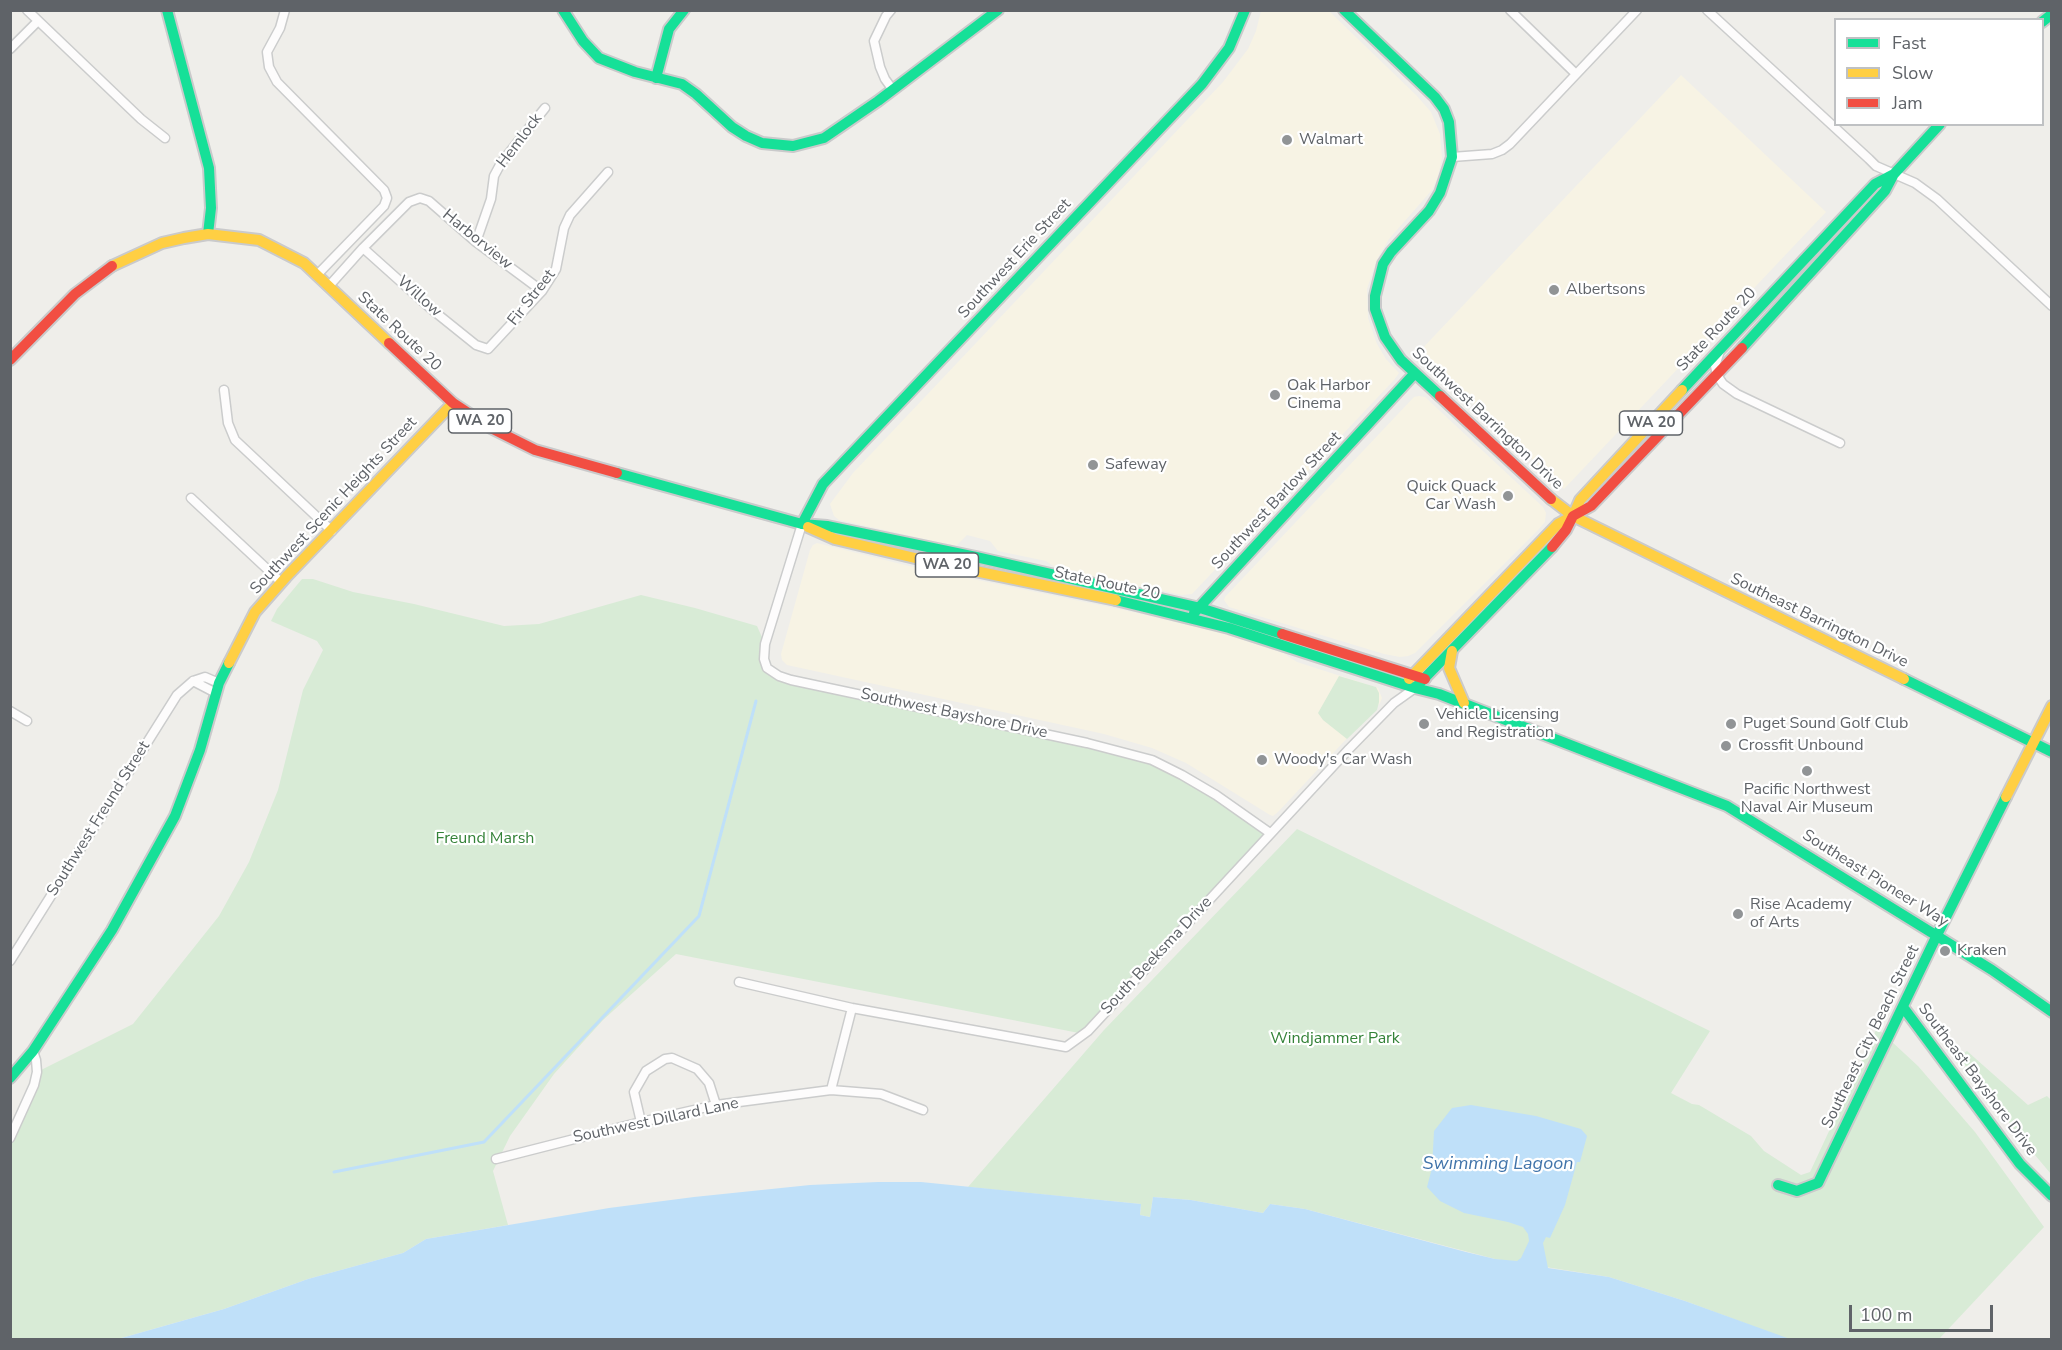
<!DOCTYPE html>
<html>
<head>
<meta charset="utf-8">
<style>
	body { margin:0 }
	#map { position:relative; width:2062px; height:1350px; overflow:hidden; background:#efeeea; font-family:"Nunito Sans",sans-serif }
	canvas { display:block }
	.frame { position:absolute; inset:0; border:12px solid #5f6368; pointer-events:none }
	.legend { position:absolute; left:1834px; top:18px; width:210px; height:108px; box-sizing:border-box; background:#fff; border:2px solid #bfc1c3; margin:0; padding:8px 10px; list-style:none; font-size:18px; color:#5f6368 }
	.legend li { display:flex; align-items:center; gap:12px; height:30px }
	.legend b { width:30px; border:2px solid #bfc1c3 }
	.scale { position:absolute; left:1849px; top:1305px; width:144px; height:27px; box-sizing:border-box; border:3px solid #5f6368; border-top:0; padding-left:8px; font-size:18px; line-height:21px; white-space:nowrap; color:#5f6368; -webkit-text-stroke:4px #fff; paint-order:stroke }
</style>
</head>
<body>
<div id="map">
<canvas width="2062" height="1350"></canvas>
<div class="frame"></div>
<ul class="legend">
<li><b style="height:8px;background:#16e098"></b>Fast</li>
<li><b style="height:8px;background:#ffcf43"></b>Slow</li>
<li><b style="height:8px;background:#f24e42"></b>Jam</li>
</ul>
<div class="scale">100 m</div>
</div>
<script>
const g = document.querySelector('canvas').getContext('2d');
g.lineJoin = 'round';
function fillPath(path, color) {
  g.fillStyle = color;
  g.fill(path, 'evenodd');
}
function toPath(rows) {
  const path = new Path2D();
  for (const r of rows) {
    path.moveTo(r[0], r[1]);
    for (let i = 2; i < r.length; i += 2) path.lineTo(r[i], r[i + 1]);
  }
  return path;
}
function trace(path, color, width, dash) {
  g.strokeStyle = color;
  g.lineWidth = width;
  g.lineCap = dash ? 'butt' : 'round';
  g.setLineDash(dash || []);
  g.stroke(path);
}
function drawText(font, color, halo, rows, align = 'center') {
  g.font = font + ' "Nunito Sans",sans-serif';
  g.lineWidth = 4.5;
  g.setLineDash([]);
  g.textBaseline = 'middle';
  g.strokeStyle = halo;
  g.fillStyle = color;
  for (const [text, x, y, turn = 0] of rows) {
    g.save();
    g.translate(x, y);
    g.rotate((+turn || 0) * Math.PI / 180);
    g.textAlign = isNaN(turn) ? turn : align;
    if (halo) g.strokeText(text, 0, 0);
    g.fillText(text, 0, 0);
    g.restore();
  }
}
fillPath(toPath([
	[1261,11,1330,12,1416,95,1431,112,1440,134,1442,158,1438,176,1432,190,1389,239,1377,259,1367,289,1368,318,1377,344,1386,359,1399,373,1394,380,1192,594,1182,595,1058,569,1046,561,998,551,990,541,967,535,956,546,839,520,834,516,830,504,853,473,1223,82,1248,49,1256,31],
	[1681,75,1826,212,1564,489,1419,352],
	[1419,396,1425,397,1543,507,1546,513,1545,522,1538,530,1415,653,1408,656,1400,657,1384,654,1229,607,1224,600,1225,597,1414,397],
	[817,543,909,566,1124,610,1218,632,1283,653,1297,662,1325,671,1378,688,1382,698,1380,703,1278,812,1273,816,1270,815,1186,763,1152,748,1104,734,787,665,782,660,781,654,810,550,813,545]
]), '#f7f3e4');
fillPath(toPath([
	[302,579,313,579,353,592,414,604,504,626,539,624,641,595,695,608,757,626,765,644,764,659,779,676,1152,760,1270,833,1084,1034,676,954,603,1020,554,1074,510,1136,493,1171,508,1225,426,1239,403,1253,308,1279,224,1309,118,1339,11,1340,11,1138,37,1072,133,1024,219,916,249,862,278,790,303,690,323,650,317,641,271,621,277,609],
	[1339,676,1376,687,1379,693,1379,702,1377,710,1347,739,1323,720,1318,713],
	[1297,829,1710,1031,1671,1093,1692,1104,1699,1105,1751,1136,1764,1151,1801,1175,1810,1172,1877,1028,1918,1066,1975,1132,2044,1227,1939,1339,1790,1340,1685,1301,1609,1277,1495,1259,1305,1209,1270,1204,1263,1213,1191,1200,1153,1197,1150,1217,1140,1215,1141,1204,968,1187,1104,1030],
	[1967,1051,2028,1105,2047,1096,2051,1100,2051,1174,2024,1142,1958,1056]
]), '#d8ebd6');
fillPath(toPath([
	[1471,1105,1536,1116,1581,1129,1587,1136,1580,1162,1577,1162,1565,1205,1550,1238,1546,1237,1543,1243,1548,1268,1609,1277,1685,1301,1790,1339,118,1339,224,1309,308,1279,403,1253,426,1239,609,1208,694,1197,810,1185,878,1182,921,1182,1141,1204,1140,1215,1150,1217,1153,1197,1191,1200,1263,1213,1270,1204,1305,1209,1466,1252,1495,1259,1517,1261,1521,1258,1529,1241,1528,1234,1523,1227,1508,1222,1464,1213,1440,1201,1427,1187,1432,1168,1434,1131,1452,1108]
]), '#bfe0f9');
trace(toPath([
	[334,1172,484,1142,699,916,756,701]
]), '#bfe0f9', 3);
const street = toPath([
	[27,10,141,119,165,138],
	[285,10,280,28,267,52,269,67,277,82,384,190,387,198,384,206,317,275],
	[891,10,886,16,874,41,880,67,885,79,893,90],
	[1510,10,1576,74],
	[1707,10,1869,159,1876,166,1915,183,1937,199,2052,306],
	[10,49,38,21],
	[1452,157,1492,154,1502,150,1510,144,1637,10],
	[476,242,491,199,494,176,501,163,545,108],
	[363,248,430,308,476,345,488,349,542,291,556,269,564,228,570,215,608,172],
	[329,286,363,248,409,202,420,198,429,201,476,242,542,291],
	[1720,351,1715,366,1717,375,1723,384,1737,394,1840,443],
	[224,390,228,423,235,440,332,531],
	[191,498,281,582],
	[802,524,765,644,764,659,767,668,779,676,791,680,1087,743,1152,760,1182,775,1216,795,1270,833],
	[193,681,216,693],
	[10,711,27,721],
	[10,961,177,695,193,681,205,677,219,683],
	[739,982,852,1008,1066,1047,1088,1031,1349,749,1394,703,1415,688],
	[831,1090,852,1008],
	[641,1122,634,1092,646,1071,665,1059,672,1058,697,1069,709,1083,716,1105],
	[10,1138,34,1085,37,1072,36,1060,33,1051],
	[496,1159,641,1122,716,1105,831,1090,881,1094,923,1110]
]);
const fast = toPath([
	[167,10,209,168,211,208,208,234],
	[563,10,583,41,599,58,635,72,682,84,696,94,732,127,746,136,762,143,793,146,824,138,878,101,998,10],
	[1344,10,1435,97,1444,109,1449,122,1452,157,1440,193,1429,211,1391,252,1383,264,1375,296,1375,309,1385,337,1401,360,1440,396],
	[2042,22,2052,14],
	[656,78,669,29,684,10],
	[1742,348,1885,191,1894,174,1940,124],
	[1682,390,1875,184,1894,174],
	[617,473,802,524,827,526,976,557,1200,608,1282,634],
	[802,524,823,484,1202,84,1229,48,1245,10],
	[1116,600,1229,628,1415,688,1552,547],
	[1194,613,1415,373],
	[1904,679,2052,752],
	[1415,688,1439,694,1727,806,1992,970,2052,1012],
	[1903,1007,2020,1164,2052,1196],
	[10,1078,33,1051,112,930,175,816,200,750,219,683,229,663],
	[1778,1185,1797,1191,1818,1183,1937,935,2006,797]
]);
const slow = toPath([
	[112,266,162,243,184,238,208,234,259,240,304,263,389,343],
	[1551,499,1573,516,1904,679],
	[808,527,835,539,936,563,1116,600],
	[1452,651,1449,668,1464,703],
	[229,663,255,612,286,577,453,403],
	[1409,679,1558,524,1573,516,1580,500,1682,390],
	[2006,797,2052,706]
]);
const jam = toPath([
	[389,343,453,403,491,428,535,450,617,473],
	[10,360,75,294,112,266],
	[1440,396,1551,499],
	[1552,547,1566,530,1573,516,1591,506,1742,348],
	[1282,634,1425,679]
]);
trace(street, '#cbcccc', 11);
trace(fast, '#cacacb', 14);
trace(slow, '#cacacb', 14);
trace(jam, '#cacacb', 14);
trace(street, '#fdfcfc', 8);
trace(fast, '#16e098', 10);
trace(slow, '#ffcf43', 10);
trace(jam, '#f24e42', 10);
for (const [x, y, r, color] of [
	[1287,140,6,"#919496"],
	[1554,290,6,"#919496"],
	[1275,395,6,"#919496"],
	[1093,465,6,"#919496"],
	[1508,496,6,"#919496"],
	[1424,724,6,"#919496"],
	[1731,724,6,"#919496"],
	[1726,746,6,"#919496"],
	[1262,760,6,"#919496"],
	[1807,771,6,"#919496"],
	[1738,914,6,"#919496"],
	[1945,951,6,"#919496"]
]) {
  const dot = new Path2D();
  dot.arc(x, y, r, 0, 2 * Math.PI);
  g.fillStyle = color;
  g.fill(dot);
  trace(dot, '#fff', 2);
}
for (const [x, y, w] of [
	[480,421,63],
	[1651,423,63],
	[947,565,63]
]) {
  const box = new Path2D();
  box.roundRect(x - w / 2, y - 12, w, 24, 4.5);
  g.fillStyle = '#fff';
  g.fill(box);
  trace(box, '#5f6368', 1.5);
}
drawText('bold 15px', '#5f6368', null, [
	["WA 20",480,421],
	["WA 20",1651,423],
	["WA 20",947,565]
]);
drawText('16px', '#5f6368', '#fff', [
	["Walmart",1299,140],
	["Albertsons",1566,290],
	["Oak Harbor",1287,386],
	["Cinema",1287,404],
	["Safeway",1105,465],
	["Quick Quack",1496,487,"right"],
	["Car Wash",1496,505,"right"],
	["Vehicle Licensing",1436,715],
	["and Registration",1436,733],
	["Puget Sound Golf Club",1743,724],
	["Crossfit Unbound",1738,746],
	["Woody's Car Wash",1274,760],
	["Pacific Northwest",1807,790,"center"],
	["Naval Air Museum",1807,808,"center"],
	["Rise Academy",1750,905],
	["of Arts",1750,923],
	["Kraken",1957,951]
], 'left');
drawText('16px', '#5f6368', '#fff', [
	["Hemlock",520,141,-53],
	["Harborview",477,240,39],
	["Southwest Erie Street",1015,259,-47],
	["Willow",419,297,41],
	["Fir Street",532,298,-52],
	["State Route 20",1717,330,-47],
	["State Route 20",399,332,43],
	["Southwest Barrington Drive",1487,419,43],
	["Southwest Barlow Street",1277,501,-47],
	["Southwest Scenic Heights Street",334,506,-47],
	["State Route 20",1107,584,12],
	["Southeast Barrington Drive",1819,621,26],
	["Southwest Bayshore Drive",954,714,12],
	["Southwest Freund Street",99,819,-58],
	["Southeast Pioneer Way",1875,879,32],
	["South Beeksma Drive",1157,956,-47],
	["Southeast City Beach Street",1871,1037,-64],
	["Southeast Bayshore Drive",1977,1080,53],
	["Southwest Dillard Lane",656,1121,-12]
]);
drawText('16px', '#348238', '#fff', [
	["Freund Marsh",485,839],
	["Windjammer Park",1335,1039]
]);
drawText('italic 18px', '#4174aa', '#fff', [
	["Swimming Lagoon",1498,1165]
]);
</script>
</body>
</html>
